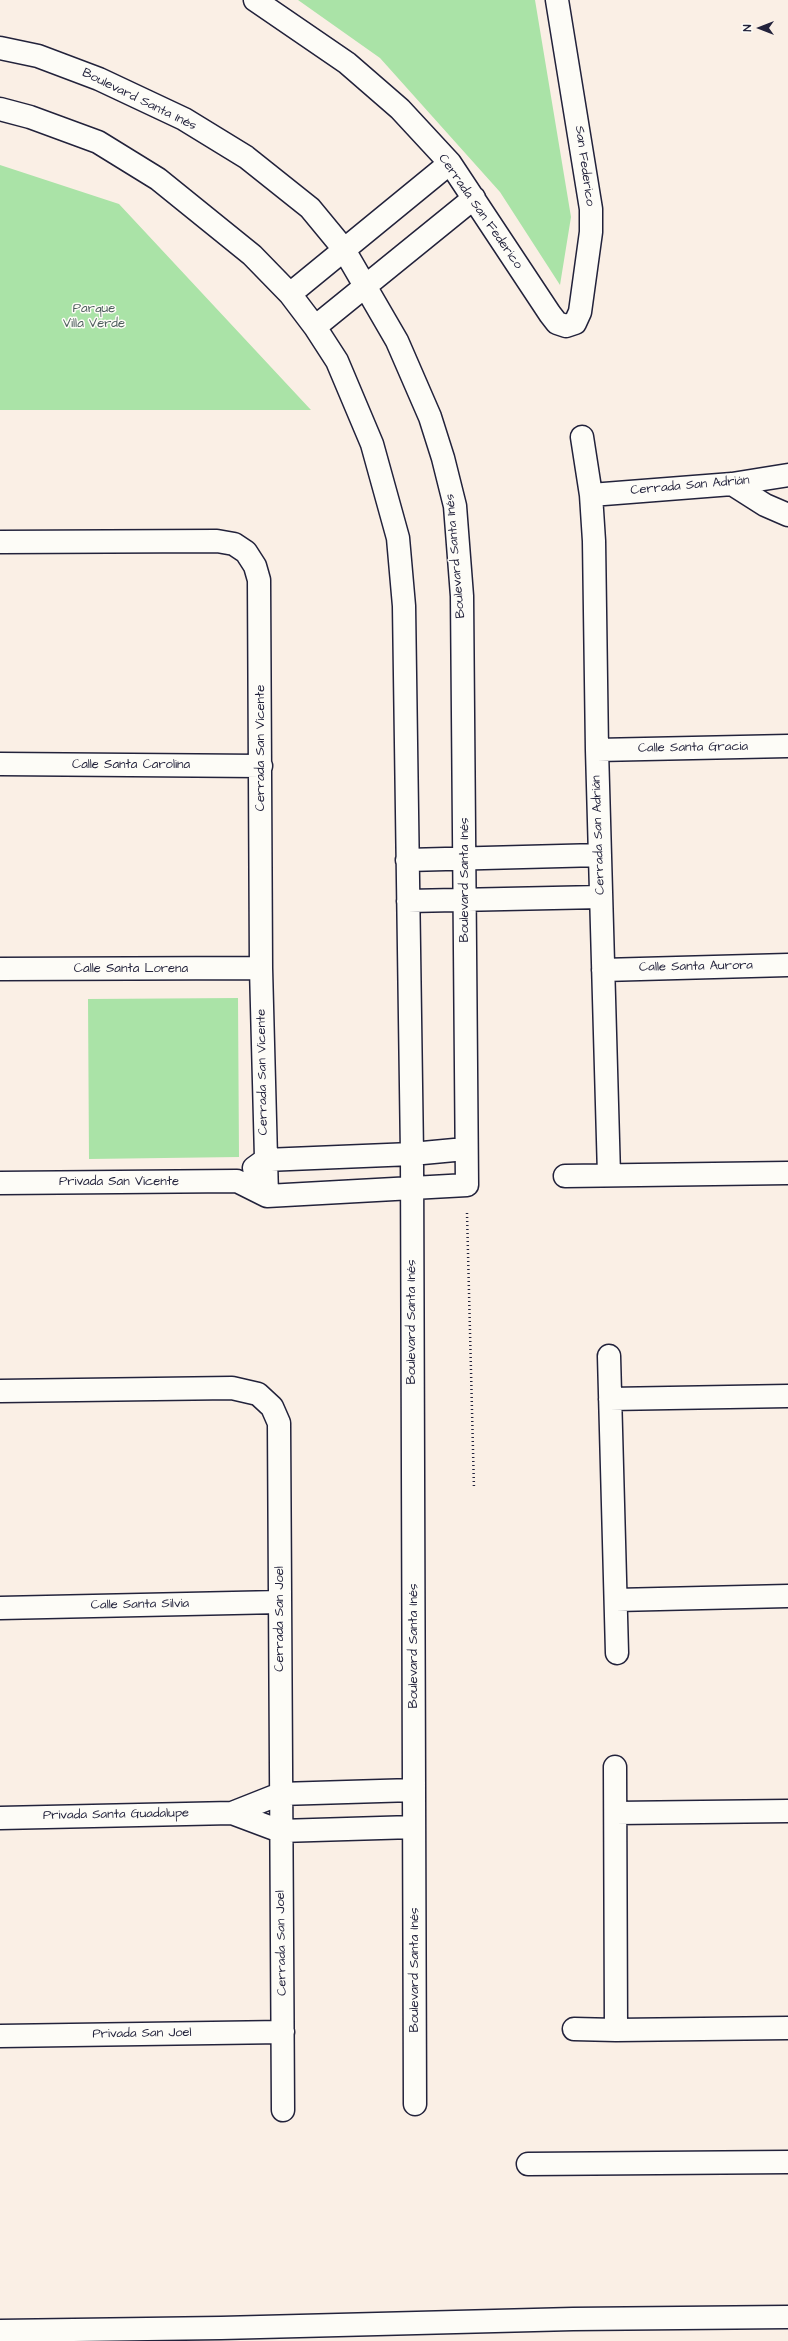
<!DOCTYPE html>
<html>
<head>
<meta charset="utf-8">
<style>
	body { margin:0 }
	#map { position:relative; width:788px; height:2341px; overflow:hidden; background:#faefe5; font-family:"Architects Daughter",sans-serif }
	canvas { display:block }
	.north { position:absolute; left:740px; top:8px; width:40px; height:40px; -webkit-text-stroke:3px #fdfcf7; paint-order:stroke; rotate:270deg; font-size:11px; font-weight:700; line-height:16px; text-align:center; color:#22223b }
	.north::after { content:''; display:block; margin:auto; width:14px; height:18px; background:#22223b; clip-path:polygon(50% 0,100% 100%,50% 72%,0 100%) }
</style>
</head>
<body>
<div id="map">
<canvas width="788" height="2341"></canvas>
<div class="north">N</div>
</div>
<script>
const g = document.querySelector('canvas').getContext('2d');
g.lineJoin = 'round';
function fillPath(path, color) {
  g.fillStyle = color;
  g.fill(path, 'evenodd');
}
function toPath(rows) {
  const path = new Path2D();
  for (const r of rows) {
    path.moveTo(r[0], r[1]);
    for (let i = 2; i < r.length; i += 2) path.lineTo(r[i], r[i + 1]);
  }
  return path;
}
function trace(path, color, width, dash) {
  g.strokeStyle = color;
  g.lineWidth = width;
  g.lineCap = dash ? 'butt' : 'round';
  g.setLineDash(dash || []);
  g.stroke(path);
}
function drawText(font, color, halo, rows, align = 'center') {
  g.font = font + ' "Architects Daughter",sans-serif';
  g.lineWidth = 3;
  g.setLineDash([]);
  g.textBaseline = 'middle';
  g.strokeStyle = halo;
  g.fillStyle = color;
  for (const [text, x, y, turn = 0] of rows) {
    g.save();
    g.translate(x, y);
    g.rotate((+turn || 0) * Math.PI / 180);
    g.textAlign = isNaN(turn) ? turn : align;
    if (halo) g.strokeText(text, 0, 0);
    g.fillText(text, 0, 0);
    g.restore();
  }
}
fillPath(toPath([
	[298,0,535,0,571,217,560,285,500,192,380,58],
	[0,165,119,204,311,410,0,410],
	[238,998,239,1157,89,1159,88,999]
]), '#aae3a7');
const minor = toPath([
	[255,0,347,63,400,109,450,163,550,314,557,323,566,326,575,323,580,312,591,232,591,209,557,0],
	[0,48,38,56,99,79,184,119,246,157,310,208,343,248,397,341,430,417,443,458,455,506,462,596,467,1185,267,1196,237,1181,0,1183],
	[0,109,30,117,98,142,158,179,252,255,290,294,315,327,337,361,372,444,398,538,404,606,412,1154,415,2104],
	[290,294,450,163],
	[315,327,474,198],
	[582,437,591,495,594,541,597,750,609,1175],
	[732,484,765,505,788,515],
	[591,495,732,484,788,475],
	[0,542,217,541,234,544,246,552,255,566,259,580,261,968,267,1196],
	[597,750,788,746],
	[0,764,261,766],
	[407,860,600,855],
	[408,901,601,897],
	[0,969,261,968],
	[603,970,788,965],
	[254,1168,265,1160,412,1154,465,1149],
	[565,1176,788,1173],
	[609,1356,617,1653],
	[0,1391,232,1388,258,1394,272,1407,279,1423,283,2110],
	[610,1399,788,1396],
	[616,1600,788,1596],
	[0,1608,280,1602],
	[232,1813,280,1831,414,1827],
	[616,1813,788,1811],
	[0,1818,232,1813,280,1794,414,1790],
	[574,2029,616,2030,615,1767],
	[616,2030,788,2028],
	[0,2036,283,2032],
	[528,2164,788,2162],
	[0,2331,221,2328,573,2319,788,2317]
]);
trace(minor, '#22223b', 25);
trace(toPath([
	[467,1213,474,1489]
]), '#22223b', 2.5, [1, 3]);
trace(minor, '#fdfcf7', 22);
drawText('13px', '#22223b', '#fdfcf7', [
	["Boulevard Santa Inés",139,100,26],
	["San Federico",584,166,82],
	["Cerrada San Federico",480,212,55],
	["Cerrada San Adrián",690,486,-5],
	["Boulevard Santa Inés",456,556,-95],
	["Cerrada San Vicente",261,748,-90],
	["Calle Santa Gracia",693,748,-1],
	["Calle Santa Carolina",131,765],
	["Cerrada San Adrián",599,835,-92],
	["Boulevard Santa Inés",465,880,-90],
	["Calle Santa Aurora",696,967,-1],
	["Calle Santa Lorena",131,969],
	["Cerrada San Vicente",263,1072,-91],
	["Privada San Vicente",119,1182],
	["Boulevard Santa Inés",412,1322,-90],
	["Calle Santa Silvia",140,1605,-1],
	["Cerrada San Joel",280,1619,-90],
	["Boulevard Santa Inés",414,1646,-90],
	["Privada Santa Guadalupe",116,1815,-1],
	["Cerrada San Joel",282,1943,-91],
	["Boulevard Santa Inés",415,1970,-90],
	["Privada San Joel",142,2034,-1]
]);
drawText('13px', '#4b5c5b', '#fdfcf7', [
	["Parque",94,309],
	["Villa Verde",94,324]
]);
</script>
</body>
</html>
